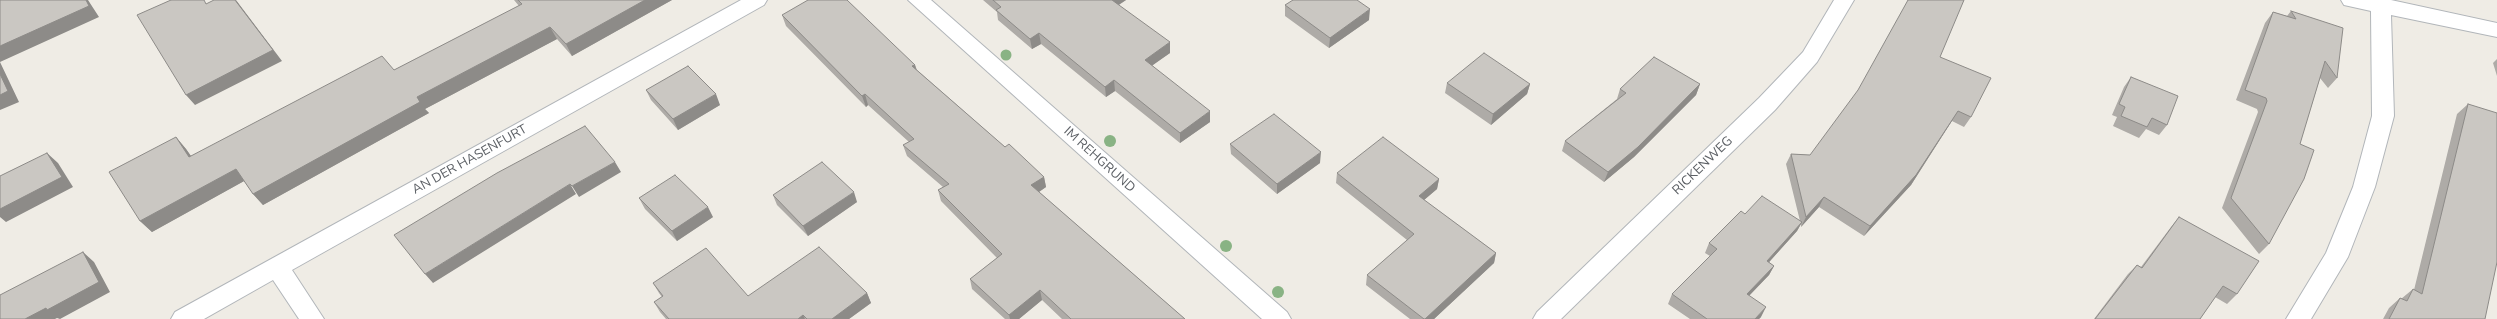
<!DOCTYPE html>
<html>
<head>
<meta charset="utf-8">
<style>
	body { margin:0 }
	canvas { display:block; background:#efece5 }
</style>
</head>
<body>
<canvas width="2497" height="319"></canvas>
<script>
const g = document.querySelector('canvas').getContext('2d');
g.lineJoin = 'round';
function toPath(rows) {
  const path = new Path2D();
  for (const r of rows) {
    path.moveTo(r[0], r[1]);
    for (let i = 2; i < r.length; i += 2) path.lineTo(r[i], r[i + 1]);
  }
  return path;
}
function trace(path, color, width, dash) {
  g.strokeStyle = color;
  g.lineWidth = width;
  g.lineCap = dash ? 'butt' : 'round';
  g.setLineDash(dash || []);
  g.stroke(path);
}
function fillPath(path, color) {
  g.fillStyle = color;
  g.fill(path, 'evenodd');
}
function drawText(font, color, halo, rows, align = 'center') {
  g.font = font + ' "Nunito Sans",sans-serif';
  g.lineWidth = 4;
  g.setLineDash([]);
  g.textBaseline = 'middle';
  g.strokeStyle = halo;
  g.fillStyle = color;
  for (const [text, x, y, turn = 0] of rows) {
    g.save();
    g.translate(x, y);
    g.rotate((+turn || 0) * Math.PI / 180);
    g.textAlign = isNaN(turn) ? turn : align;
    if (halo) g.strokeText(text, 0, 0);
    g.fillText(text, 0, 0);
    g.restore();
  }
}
const minor = toPath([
	[741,0,767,0,764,5,292,270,324,319,299,319,273,280,204,319,171,319,175,312,741,0],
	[908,0,931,0,1287,312,1291,319,1262,319,908,0],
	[1834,0,1854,0,1817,62,1775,110,1561,319,1533,319,1537,312,1759,98,1803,52,1834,0],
	[2341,0,2391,0,2497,23,2497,37,2391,15,2394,116,2375,187,2348,257,2311,319,2286,319,2326,253,2353,187,2372,116,2371,11,2344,5,2341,0]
]);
trace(minor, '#b2b6ba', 2);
fillPath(minor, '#fff');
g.fillStyle = '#89b384';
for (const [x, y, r] of [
	[1006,55,5.5],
	[1110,141,6],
	[1226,246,6],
	[1278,292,6]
]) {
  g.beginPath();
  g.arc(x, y, r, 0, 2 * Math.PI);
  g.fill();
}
fillPath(toPath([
	[514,0,672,0,572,56,557,39,425,109,429,113,263,205,253,194,244,181,152,232,140,221,176,137,186,149,191,156,394,70,519,6],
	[983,0,1126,0,1119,5,1170,53,1152,65,1210,122,1180,143,1115,91,1106,97,1041,44,1032,49,998,20,997,12],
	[1285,5,1369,20,1329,48,1285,16],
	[2291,11,2337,78,2328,88,2320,78,2269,244,2259,254,2222,208,2258,112,2257,109,2236,100,2265,23,2273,12,2287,16],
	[782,15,915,65,917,70,1005,147,1044,177,1046,187,1039,192,1185,319,1062,319,1042,300,1019,319,1005,319,972,289,970,279,997,258,941,201,938,190,943,187,907,156,903,145,909,142,868,105,866,107,786,26],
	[1940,57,1971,117,1964,127,1952,121,1911,185,1864,236,1819,207,1801,227,1801,224,1797,231,1769,262,1774,266,1769,275,1749,296,1761,317,1759,319,1690,319,1668,304,1672,294,1710,256,1705,253,1709,243,1745,214,1800,221,1786,164,1791,154,1810,155],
	[2497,59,2497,76,2493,63],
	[2131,77,2167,125,2159,135,2146,129,2139,138,2113,126,2117,117,2112,115,2124,87],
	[1447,83,1530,84,1527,94,1491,125,1445,93],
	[1700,84,1696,95,1634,157,1604,182,1562,151,1565,141,1617,99,1620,89],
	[646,90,720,105,678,130,651,100],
	[2468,104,2485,319,2383,319,2389,308,2400,298,2401,299,2413,289,2414,290,2457,114],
	[1230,144,1320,163,1277,194,1231,154],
	[1337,173,1439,179,1437,189,1424,200,1496,253,1494,263,1434,319,1410,319,1366,285,1367,275,1407,240,1336,183],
	[773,195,857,202,808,236,777,205],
	[639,198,713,217,677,241,645,209],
	[2179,217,2237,294,2227,304,2215,297,2200,319,2094,319,2128,274,2137,265,2141,267,2171,227],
	[653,283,748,296,867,293,871,303,849,319,666,319,660,312,654,302,662,297,659,293]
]), '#aeaba7');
fillPath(toPath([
	[86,0,88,0,99,17,0,62,19,102,0,110,0,46],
	[236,0,282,61,195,105,186,95],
	[645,0,672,0,572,56,566,44],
	[1111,0,1126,0,1112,9],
	[1370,9,1369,20,1329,48,1330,38],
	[550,27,557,39,425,109,429,113,263,205,253,194,417,97],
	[1039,33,1041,44,1032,49,1030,39],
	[1170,42,1170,53,1146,70,1145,60],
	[915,65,918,75,912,66],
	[1114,80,1115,91,1106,97,1105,87],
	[1530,84,1527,94,1491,125,1493,114],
	[1700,84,1696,95,1634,157,1604,182,1608,172],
	[716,94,720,105,678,130,673,119],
	[865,94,868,105,866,107,862,96],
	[1210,111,1210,122,1180,143,1180,133],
	[1958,111,1911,185,1864,236,1870,226],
	[176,137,186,149,200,169,189,157],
	[1321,152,1320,163,1277,194,1277,184],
	[47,153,58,163,73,187,6,222,0,217,0,209],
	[615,162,621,172,579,197,572,186],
	[236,169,246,180,152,232,140,221],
	[1044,177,1046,187,1033,196,1031,185],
	[1439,179,1437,189,1417,206,1419,196],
	[570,184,576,194,433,283,425,274],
	[854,192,857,202,808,236,803,226],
	[1824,197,1819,207,1801,227,1806,217],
	[708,207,713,217,677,241,672,231],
	[1802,222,1797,231,1762,270,1767,261],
	[83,252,94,262,110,292,60,319,57,318,55,319,25,319],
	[1496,253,1494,263,1434,319,1425,319],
	[1774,266,1769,275,1742,303,1747,294],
	[1040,290,1042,300,1019,319,1010,319,1009,315],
	[867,293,871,303,849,319,832,319],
	[1766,307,1761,317,1759,319,1755,319],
	[803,315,805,319,798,319]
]), '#8d8b88');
const building = toPath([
	[0,0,86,0,89,6,0,46,0,0],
	[171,0,204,0,206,4,214,0,235,0,273,50,186,95,137,15,171,0],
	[518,0,645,0,566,44,550,27,417,97,420,102,253,194,236,169,140,221,109,172,176,137,189,157,382,56,394,70,522,4,518,0],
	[808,0,847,0,915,65,912,66,1005,147,1009,144,1044,177,1031,185,1185,319,1071,319,1040,290,1009,315,970,279,1002,254,938,190,949,184,903,145,914,139,865,94,862,96,782,15,808,0],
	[993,0,1112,0,1170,42,1145,60,1210,111,1180,133,1114,80,1105,87,1039,33,1030,39,996,10,1001,7,993,0],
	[1293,0,1357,0,1370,9,1330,38,1285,5,1293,0],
	[1908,0,1964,0,1940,57,1991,78,1971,117,1958,111,1916,175,1870,226,1824,197,1806,217,1791,154,1810,155,1858,90,1908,0],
	[2291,11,2343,28,2337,78,2325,61,2300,144,2314,150,2304,179,2269,244,2231,198,2267,101,2266,98,2245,90,2273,12,2296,19,2291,11],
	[1484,53,1530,84,1493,114,1447,83,1484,53],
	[1654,57,1700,84,1638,147,1608,172,1565,141,1626,93,1620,89,1654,57],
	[688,66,716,94,673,119,646,90,688,66],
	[0,74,8,91,0,95,0,74],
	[2131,77,2178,96,2167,125,2152,118,2147,127,2121,116,2125,107,2119,104,2131,77],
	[2468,104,2497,113,2497,262,2485,319,2389,319,2400,298,2407,301,2413,289,2422,294,2468,104],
	[1274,114,1321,152,1277,184,1230,144,1274,114],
	[585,126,615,162,572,186,570,184,425,274,394,235,497,173,585,126],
	[1383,137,1439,179,1419,196,1496,253,1425,319,1424,319,1367,275,1414,234,1337,173,1383,137],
	[47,153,62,177,0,209,0,176,47,153],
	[822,162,854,192,803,226,773,195,822,162],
	[675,175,708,207,672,231,639,198,675,175],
	[1762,196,1802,222,1767,261,1774,266,1747,294,1766,307,1755,319,1707,319,1672,294,1717,249,1709,243,1741,211,1745,214,1762,196],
	[2179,217,2259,261,2237,294,2223,286,2200,319,2095,319,2137,265,2142,268,2179,217],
	[819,247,867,293,832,319,807,319,803,315,798,319,669,319,654,302,663,296,653,283,706,248,748,296,819,247],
	[83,252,99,282,47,310,46,308,25,319,0,319,0,295,83,252]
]);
fillPath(building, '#cac7c2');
trace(building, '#8d8b88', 1);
drawText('13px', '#5d6166', '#fff', [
	["AN DER HASENFURT",470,160,-29],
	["IM REHGRUND",1099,160,42],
	["RICKENWEG",1703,166,-44]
]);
</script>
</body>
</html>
